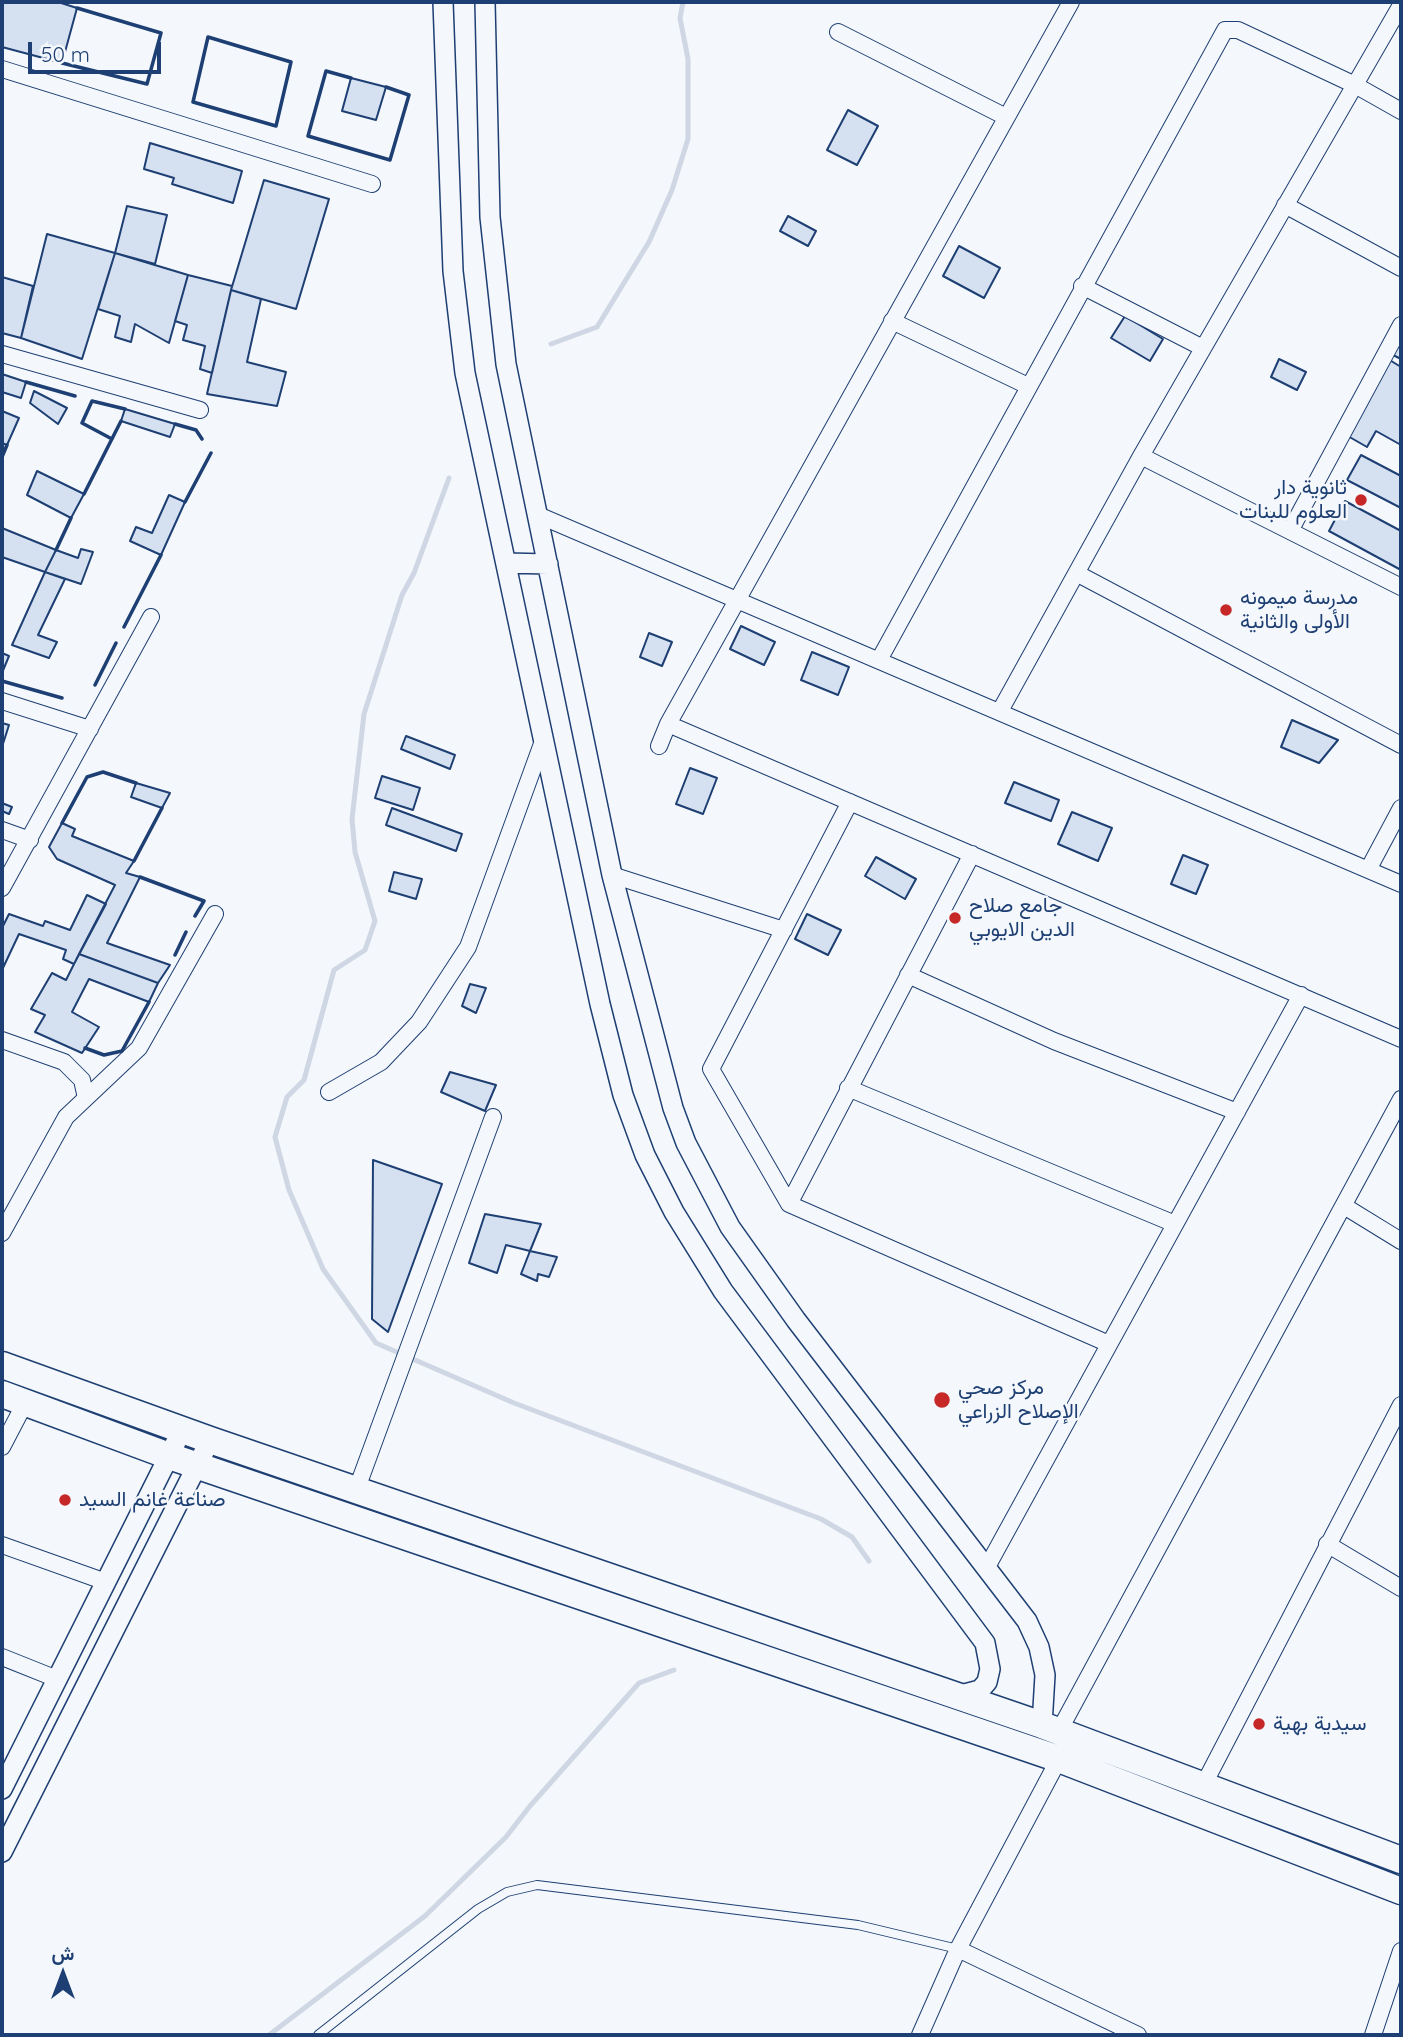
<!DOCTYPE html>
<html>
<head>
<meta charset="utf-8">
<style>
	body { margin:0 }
	#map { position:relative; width:1403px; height:2037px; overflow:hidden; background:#f4f7fb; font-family:Quicksand,Vazirmatn,sans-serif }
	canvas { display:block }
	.frame { position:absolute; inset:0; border:4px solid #1d3f73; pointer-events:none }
	.north { position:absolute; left:28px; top:1939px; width:70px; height:70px; -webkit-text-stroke:5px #f4f7fb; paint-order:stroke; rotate:0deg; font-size:19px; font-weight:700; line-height:28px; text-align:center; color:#1d3f73 }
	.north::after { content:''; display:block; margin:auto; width:24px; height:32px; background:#1d3f73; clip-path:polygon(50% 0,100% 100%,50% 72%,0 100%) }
	.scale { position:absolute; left:28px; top:42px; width:133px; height:32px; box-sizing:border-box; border:4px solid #1d3f73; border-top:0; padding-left:9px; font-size:21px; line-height:24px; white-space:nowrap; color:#1d3f73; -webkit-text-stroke:5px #f4f7fb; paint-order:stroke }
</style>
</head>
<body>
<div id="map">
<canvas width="1403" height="2037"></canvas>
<div class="frame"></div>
<div class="north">ش</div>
<div class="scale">50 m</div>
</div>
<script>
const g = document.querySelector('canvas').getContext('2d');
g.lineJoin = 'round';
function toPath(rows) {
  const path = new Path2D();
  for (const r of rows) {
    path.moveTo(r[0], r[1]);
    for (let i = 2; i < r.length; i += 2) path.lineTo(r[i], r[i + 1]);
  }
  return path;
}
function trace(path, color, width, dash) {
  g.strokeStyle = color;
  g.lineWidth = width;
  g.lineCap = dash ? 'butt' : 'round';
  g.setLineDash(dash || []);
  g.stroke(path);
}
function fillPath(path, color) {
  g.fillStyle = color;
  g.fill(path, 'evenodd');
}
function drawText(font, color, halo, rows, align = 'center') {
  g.font = font + ' Quicksand,Vazirmatn,sans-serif';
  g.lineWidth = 5;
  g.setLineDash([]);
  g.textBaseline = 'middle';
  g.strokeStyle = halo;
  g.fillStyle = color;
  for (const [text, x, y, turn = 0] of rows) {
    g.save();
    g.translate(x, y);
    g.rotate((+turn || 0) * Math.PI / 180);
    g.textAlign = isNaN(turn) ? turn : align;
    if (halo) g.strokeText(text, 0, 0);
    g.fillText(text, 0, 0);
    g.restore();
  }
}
trace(toPath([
	[551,344,597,327,649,242,672,190,688,139,688,59,680,18,683,2],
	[449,478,414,573,402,595,364,714,352,819,355,852,375,921,365,950,334,970,304,1080,287,1097,275,1137,289,1190,323,1269,376,1343,514,1403,821,1519,852,1537,869,1561],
	[269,2035,425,1916,506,1837,530,1806,639,1683,674,1670]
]), '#cfd7e4', 5);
const building = toPath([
	[2,2,58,2,77,8,62,63,2,47,2,2],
	[351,78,386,87,376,120,342,111,351,78],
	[848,110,878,126,857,165,827,150,848,110],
	[150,143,242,171,233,203,172,184,174,178,144,169,150,143],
	[264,180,329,199,296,309,231,290,264,180],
	[127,206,167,215,155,264,115,253,127,206],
	[788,216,816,231,808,246,780,231,788,216],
	[47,234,115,253,82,359,21,338,47,234],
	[959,246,1000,268,984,298,943,276,959,246],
	[115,253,188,275,169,343,135,324,131,342,115,337,120,316,98,309,115,253],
	[188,275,232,286,212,373,200,369,205,346,183,340,187,325,175,321,188,275],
	[2,277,33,286,21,338,2,333,2,277],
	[231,290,261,299,247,362,286,372,277,406,207,394,231,290],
	[1125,316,1163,339,1150,361,1111,338,1125,316],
	[1401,340,1401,359,1393,355,1401,340],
	[1279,359,1306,372,1297,390,1271,377,1279,359],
	[1388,359,1401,367,1401,445,1376,431,1367,447,1346,435,1388,359],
	[2,374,26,382,21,398,2,392,2,374],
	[34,391,67,408,58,424,30,403,34,391],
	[125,409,175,424,170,437,121,421,125,409],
	[2,411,19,418,7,445,2,443,2,411],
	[1361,455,1401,476,1401,508,1347,480,1361,455],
	[37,471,84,494,71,518,27,495,37,471],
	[169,495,185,502,161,555,130,541,136,527,152,533,169,495],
	[1345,501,1401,531,1401,570,1329,531,1345,501],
	[2,528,56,550,45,572,2,557,2,528],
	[81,549,93,552,81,584,45,572,56,550,78,558,81,549],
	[45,572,65,579,38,635,57,642,49,658,12,645,45,572],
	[741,626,775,642,764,665,730,649,741,626],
	[649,633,672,642,662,666,640,657,649,633],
	[812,652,849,667,838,695,801,680,812,652],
	[2,653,9,656,2,673,2,653],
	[1292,720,1338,740,1319,763,1281,747,1292,720],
	[2,723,9,725,2,747,2,723],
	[406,736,455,755,450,769,401,749,406,736],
	[690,768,717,778,703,814,676,804,690,768],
	[382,776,420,788,413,810,375,798,382,776],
	[1014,782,1059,800,1051,821,1005,803,1014,782],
	[136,783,170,793,162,808,131,797,136,783],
	[2,803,12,807,9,814,2,811,2,803],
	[392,808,462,834,456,851,386,825,392,808],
	[1072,812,1112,828,1098,861,1058,844,1072,812],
	[62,823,75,829,72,836,134,861,126,873,140,877,107,943,170,965,158,983,79,954,115,885,57,859,49,847,62,823],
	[1183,855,1208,865,1196,894,1171,884,1183,855],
	[876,857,916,879,905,899,865,876,876,857],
	[394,872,422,879,416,899,389,891,394,872],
	[87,895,106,904,74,964,63,959,66,950,19,934,2,970,2,928,9,914,43,926,45,921,70,930,87,895],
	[807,914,841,930,828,955,795,939,807,914],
	[79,954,158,983,149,1002,89,979,72,1012,99,1027,82,1053,35,1032,45,1015,31,1009,52,973,66,980,79,954],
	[470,984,486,988,476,1013,462,1006,470,984],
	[450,1072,496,1085,485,1111,441,1092,450,1072],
	[373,1160,442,1184,388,1332,372,1319,373,1160],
	[485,1214,541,1224,530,1251,506,1245,497,1273,469,1263,485,1214],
	[530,1251,557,1257,549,1277,538,1274,537,1281,521,1274,530,1251]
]);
fillPath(building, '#d5e0f0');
trace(building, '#1d3f73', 2);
const service = toPath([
	[318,2035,478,1909,507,1892,537,1885,858,1925,958,1949]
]);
const minor = toPath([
	[838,32,1006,117],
	[2,69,372,184],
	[1285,205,1401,268],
	[1082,286,1203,348],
	[892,321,1028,386],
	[2,354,200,410],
	[1141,456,1401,587],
	[538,515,1401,884],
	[1290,531,1401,325],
	[1078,574,1401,745],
	[879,660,1225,30,1238,30,1355,85,1401,111],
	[2,701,90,729],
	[1000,711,1141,456,1401,5],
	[668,724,1401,1039],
	[659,746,668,724,1071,2],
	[850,802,711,1069,789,1204,1109,1344],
	[2,830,30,840],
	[1369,868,1401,808],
	[612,875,784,930],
	[2,888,151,617],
	[908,975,1054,1041,1237,1112],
	[2,1040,64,1062,82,1080,86,1098],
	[848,1088,1175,1224],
	[329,1092,381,1062,419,1022,468,947,543,741],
	[789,1204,972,854],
	[1344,1206,1401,1241],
	[2,1233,66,1117,139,1048,215,914],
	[2,1447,25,1403],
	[356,1491,493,1117],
	[1327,1544,1401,1588],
	[2,1545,106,1582],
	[987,1567,1301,995],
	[2,1657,57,1679],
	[1059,1731,1401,1099],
	[1204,1784,1401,1405],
	[958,1949,1138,2035],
	[920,2035,958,1949,1059,1759],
	[1373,2035,1401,1951]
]);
const tertiary = toPath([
	[443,2,453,271,465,373,600,1004,623,1095,645,1155,674,1212,723,1291,985,1643,990,1669,987,1682,980,1690,957,1696],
	[485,2,490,217,506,364,612,875,673,1108,686,1143,730,1227,796,1320,1027,1621,1039,1647,1045,1675,1042,1725],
	[506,563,548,564],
	[2,1789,182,1430],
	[2,1852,210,1440]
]);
const primary = toPath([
	[2,1365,210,1440,1042,1725,1401,1860],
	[2,1394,169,1456,1059,1759,1401,1891]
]);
trace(service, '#1d3f73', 10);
trace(minor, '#1d3f73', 18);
trace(tertiary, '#1d3f73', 22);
trace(primary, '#1d3f73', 29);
trace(service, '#f4f7fb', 8);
trace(minor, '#f4f7fb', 16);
trace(tertiary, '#f4f7fb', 19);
trace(primary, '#f4f7fb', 26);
trace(toPath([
	[208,37,291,62,276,126,193,102,208,37],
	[62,63,147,84,161,33,77,8],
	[351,78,326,71,308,136,390,160,409,95,386,87],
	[26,382,75,396],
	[175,424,196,430,202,439],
	[112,439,82,423,92,401,125,409],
	[2,457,7,445],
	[84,494,121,421],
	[185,502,211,453],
	[56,550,71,518],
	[124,627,161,555],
	[2,681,62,698],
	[95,685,116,643],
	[62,823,87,777,103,772,136,783],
	[134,861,162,808],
	[140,877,204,901,195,916],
	[175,955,186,932],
	[85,1048,104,1055,122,1051,149,1002]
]), '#1d3f73', 3.5);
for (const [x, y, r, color] of [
	[1361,500,7,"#c62828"],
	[1226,610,7,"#c62828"],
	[955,918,7,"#c62828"],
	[942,1400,9,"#c62828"],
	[65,1500,7,"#c62828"],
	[1259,1724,7,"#c62828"]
]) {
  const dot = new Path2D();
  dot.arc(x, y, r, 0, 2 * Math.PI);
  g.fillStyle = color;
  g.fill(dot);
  trace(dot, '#f4f7fb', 2.5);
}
drawText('21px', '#1d3f73', '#f4f7fb', [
	["ثانوية دار",1347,488,"right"],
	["العلوم للبنات",1347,512,"right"],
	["مدرسة ميمونه",1240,598],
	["الأولى والثانية",1240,622],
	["جامع صلاح",969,906],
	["الدين الايوبي",969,930],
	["مركز صحي",958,1388],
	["الإصلاح الزراعي",958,1412],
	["صناعة غانم السيد",79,1500],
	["سيدية بهية",1273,1724]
], 'left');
</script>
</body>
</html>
